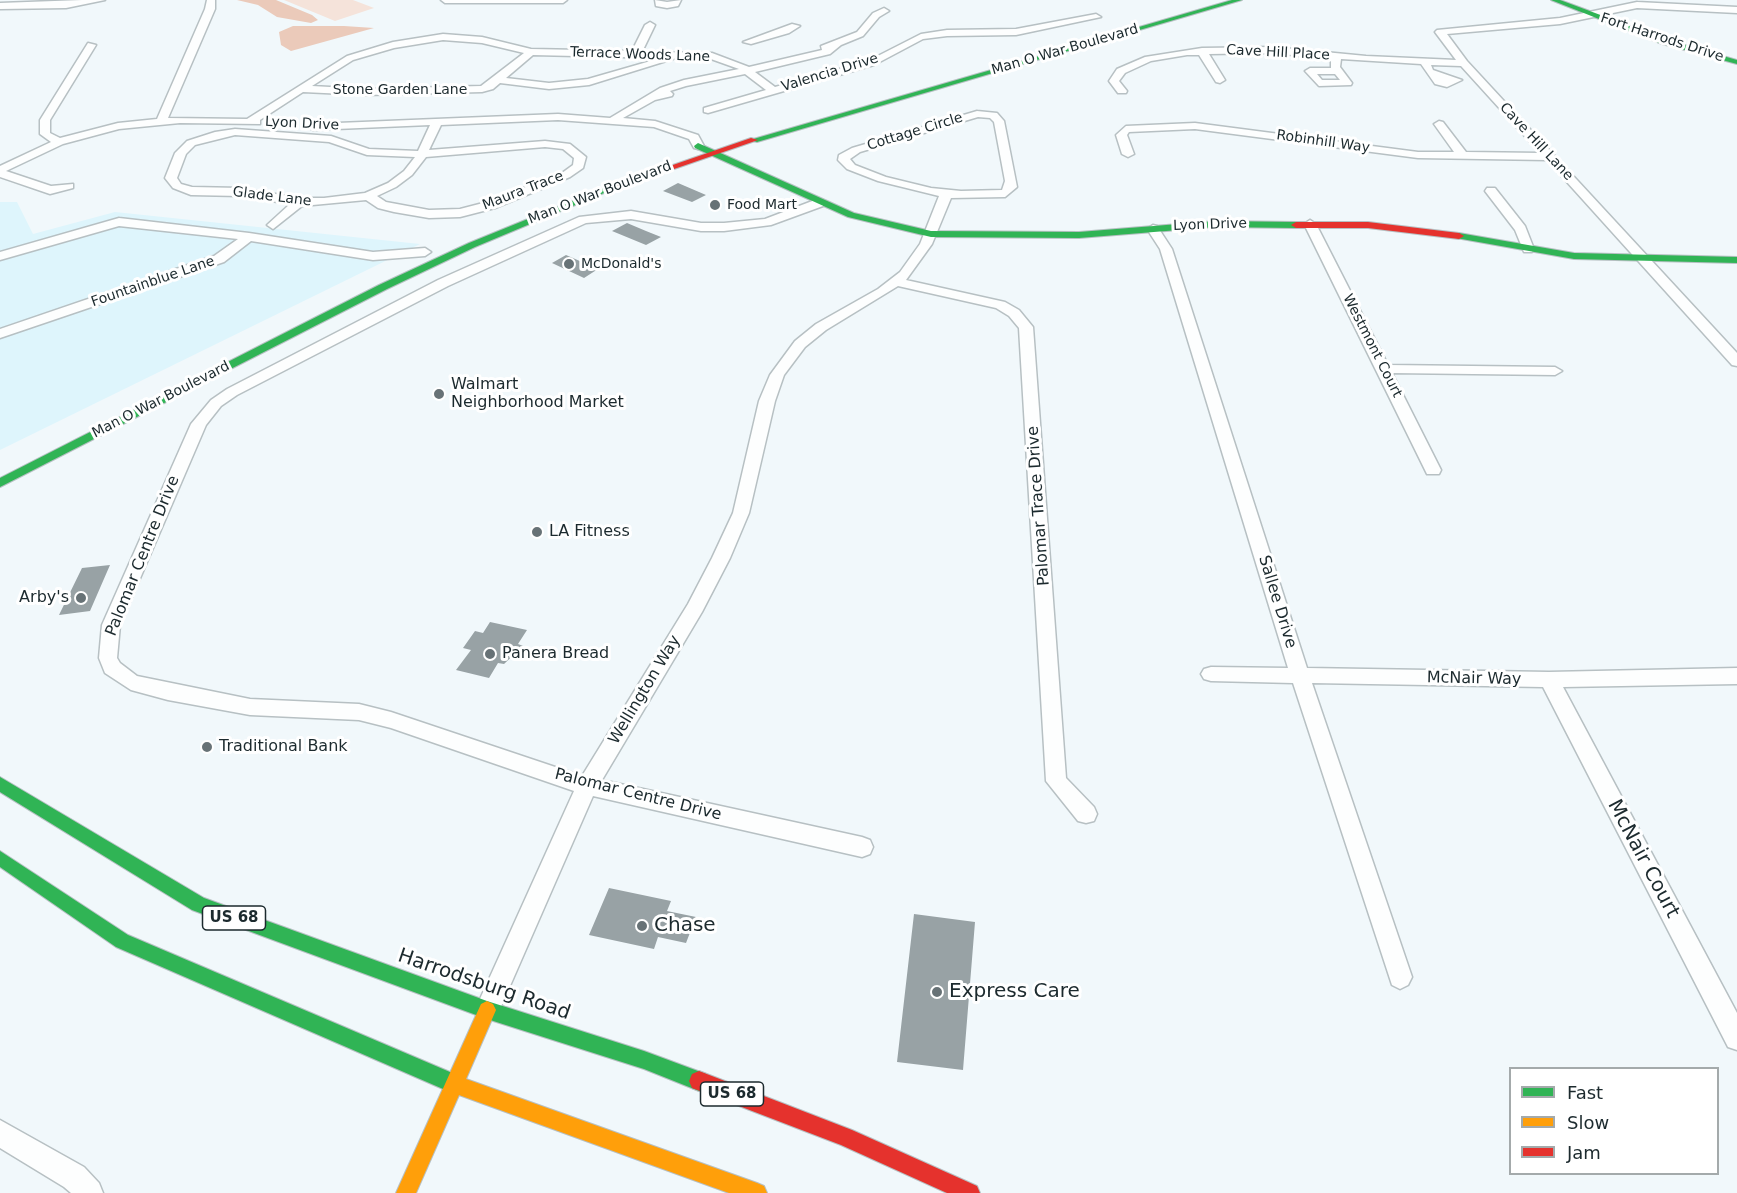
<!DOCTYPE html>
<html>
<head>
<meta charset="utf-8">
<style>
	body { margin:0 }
	#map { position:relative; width:1737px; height:1193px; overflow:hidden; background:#f1f8fb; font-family:"DejaVu Sans",sans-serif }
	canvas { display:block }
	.legend { position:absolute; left:1509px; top:1067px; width:210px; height:108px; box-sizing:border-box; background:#fff; border:2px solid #a4aaab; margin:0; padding:8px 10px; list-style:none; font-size:18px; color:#1c2a2e }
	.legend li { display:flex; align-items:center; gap:12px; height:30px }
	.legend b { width:30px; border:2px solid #a4aaab }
</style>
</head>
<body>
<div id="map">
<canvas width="1737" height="1193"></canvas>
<ul class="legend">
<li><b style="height:8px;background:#30b455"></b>Fast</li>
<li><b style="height:8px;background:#ff9f0a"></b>Slow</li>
<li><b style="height:8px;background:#e5322d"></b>Jam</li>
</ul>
</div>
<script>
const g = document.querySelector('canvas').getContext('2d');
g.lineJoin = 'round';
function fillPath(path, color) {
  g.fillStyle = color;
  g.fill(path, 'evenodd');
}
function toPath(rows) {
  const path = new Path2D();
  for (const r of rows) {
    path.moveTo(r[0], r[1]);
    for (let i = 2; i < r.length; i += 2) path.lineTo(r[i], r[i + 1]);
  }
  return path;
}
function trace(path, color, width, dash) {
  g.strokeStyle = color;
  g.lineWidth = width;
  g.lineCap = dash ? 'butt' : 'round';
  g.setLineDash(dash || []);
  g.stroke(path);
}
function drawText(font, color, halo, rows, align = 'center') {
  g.font = font + ' "DejaVu Sans",sans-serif';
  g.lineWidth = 6;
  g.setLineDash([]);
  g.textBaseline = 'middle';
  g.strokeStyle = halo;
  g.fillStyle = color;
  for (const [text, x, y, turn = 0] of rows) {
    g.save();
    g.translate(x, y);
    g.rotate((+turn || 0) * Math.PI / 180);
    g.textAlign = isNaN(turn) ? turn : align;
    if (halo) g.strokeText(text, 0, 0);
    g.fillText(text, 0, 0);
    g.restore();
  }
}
fillPath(toPath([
	[0,202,17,202,33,234,115,212,420,244,0,450]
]), '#def5fc');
fillPath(toPath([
	[284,0,353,0,374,8,335,21]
]), '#f5e3da');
fillPath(toPath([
	[237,0,276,0,312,15,318,20,311,23,277,17,258,5],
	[293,26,344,26,374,28,291,51,281,45,279,32]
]), '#ebcaba');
fillPath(toPath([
	[678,183,706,195,692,202,663,191],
	[627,223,646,231,661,237,646,245,612,231],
	[566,255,598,269,584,278,552,263],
	[110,565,90,611,59,615,82,568],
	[490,622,527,630,518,644,523,646,504,664,498,663,489,678,456,670,471,650,463,648,475,631,483,633],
	[609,888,671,901,667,911,696,917,686,943,658,937,654,949,589,935],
	[914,914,975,922,963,1070,897,1062]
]), '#98a2a5');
const street = toPath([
	[82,0,105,0,66,8,0,9,0,3,82,0],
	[207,0,215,0,215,9,168,118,247,119,347,56,393,42,443,34,482,37,531,49,632,51,645,25,650,22,655,25,642,52,712,53,749,67,822,50,821,46,857,32,873,13,884,8,889,11,879,17,863,36,841,45,830,54,755,72,775,87,868,61,921,34,947,30,1016,29,1096,14,1101,17,1016,35,947,36,923,39,874,65,708,113,704,112,704,108,766,90,745,74,686,86,670,91,673,94,672,96,655,100,623,118,655,121,698,135,704,146,698,149,694,148,689,139,654,127,558,120,441,125,429,150,545,141,570,144,586,157,583,168,570,177,495,208,460,217,429,218,394,212,378,208,366,200,302,206,273,229,267,225,290,204,240,196,191,195,173,188,165,178,175,153,187,141,215,132,235,129,331,136,369,149,418,151,430,125,313,130,308,127,313,124,558,114,610,118,660,88,684,80,739,69,711,59,676,58,589,85,549,89,500,83,493,89,482,92,366,95,303,92,260,120,260,124,180,123,119,129,63,144,6,171,51,186,73,184,73,188,50,194,0,177,0,166,51,142,40,134,40,120,88,43,96,45,50,120,50,133,60,138,118,123,157,119,205,9,207,0],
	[443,40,482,43,524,53,481,86,366,89,312,86,353,60,394,48,443,40],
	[533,55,661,58,588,79,549,83,506,78,533,55],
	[235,135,329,142,367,155,415,157,404,171,388,183,365,193,324,198,299,198,240,188,192,187,181,184,177,178,186,154,195,145,235,135],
	[545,147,563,149,574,158,573,165,562,173,487,202,460,209,429,210,386,202,377,196,396,187,412,175,426,157,545,147],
	[441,0,567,0,563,3,445,3,441,0],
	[655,0,667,2,681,0,678,6,667,8,656,6,655,0],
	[1637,2,1737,7,1737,13,1637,8,1560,24,1447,34,1467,61,1737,353,1737,366,1732,365,1547,160,1418,158,1195,129,1129,132,1127,135,1134,154,1128,157,1122,154,1116,135,1126,126,1195,123,1418,152,1454,152,1434,124,1439,121,1443,122,1466,152,1540,153,1461,66,1431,65,1433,70,1462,80,1447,87,1435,84,1421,64,1341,59,1340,67,1352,83,1351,85,1319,86,1305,71,1310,68,1331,68,1331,59,1273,53,1209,54,1225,80,1220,83,1216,82,1199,55,1187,55,1151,61,1125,73,1119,81,1127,91,1126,93,1118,93,1109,81,1117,69,1145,57,1202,48,1273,47,1366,56,1456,60,1435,32,1437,30,1560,18,1637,2],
	[1317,74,1335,74,1340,80,1322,80,1317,74],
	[792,24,800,26,789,33,751,44,743,42,792,24],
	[977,111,997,113,1004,121,1017,187,1005,197,951,198,932,244,906,280,1005,302,1019,310,1033,327,1066,778,1094,807,1097,814,1094,821,1086,823,1078,821,1046,781,1019,328,1009,316,996,308,898,286,826,330,805,347,784,375,775,401,749,513,730,558,702,612,602,780,862,837,870,840,873,847,870,854,862,857,593,796,496,1018,487,1022,478,1018,475,1010,574,791,391,728,359,720,250,715,168,700,131,690,105,673,99,658,102,625,191,424,211,400,227,389,438,280,579,217,631,211,701,223,724,223,765,219,815,200,823,200,823,206,771,225,724,231,701,231,631,219,586,223,448,286,237,395,221,406,206,425,120,625,117,658,120,663,137,676,250,699,359,704,391,712,582,776,688,604,712,558,733,513,759,401,770,375,795,341,816,324,878,289,900,272,920,244,939,196,878,181,847,169,838,160,839,155,852,148,977,111],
	[978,117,990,118,994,122,1005,181,1002,190,961,191,931,188,886,177,855,165,850,159,860,152,978,117],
	[1487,188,1495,188,1525,226,1534,249,1532,252,1524,252,1515,230,1485,191,1487,188],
	[119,218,249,233,373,252,425,248,431,252,425,256,373,260,251,241,224,262,0,338,0,329,214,256,238,239,119,226,0,260,0,252,119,218],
	[1310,220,1316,224,1388,365,1555,367,1562,371,1555,375,1392,373,1441,470,1439,474,1427,474,1304,224,1310,220],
	[1153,225,1157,226,1172,249,1307,668,1549,672,1737,668,1737,684,1563,687,1737,1013,1737,1050,1728,1047,1543,687,1312,683,1412,977,1408,985,1400,989,1392,985,1293,683,1211,681,1204,679,1201,674,1204,669,1211,667,1288,668,1160,249,1147,229,1153,225],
	[0,1120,84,1167,99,1183,103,1193,71,1193,64,1187,0,1148,0,1120]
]);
const fast = toPath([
	[1232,0,1242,0,757,142,750,140,1232,0],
	[1551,0,1560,0,1668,40,1737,60,1737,64,1662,44,1551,0],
	[698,143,854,213,931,231,1079,232,1216,221,1296,222,1301,225,1296,228,1216,227,1079,238,931,237,848,217,695,148,694,146,698,143],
	[616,183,623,185,475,247,387,289,0,487,0,478,379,285,469,243,616,183],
	[1459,233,1574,253,1737,257,1737,263,1574,259,1456,238,1456,234,1459,233],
	[0,777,204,898,487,1001,644,1051,706,1074,709,1081,706,1088,699,1091,644,1069,487,1019,192,910,0,792,0,777],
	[0,851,128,935,464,1078,467,1085,464,1092,457,1095,450,1092,116,947,0,867,0,851]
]);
const slow = toPath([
	[487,1001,493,1004,496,1010,466,1079,757,1183,764,1186,767,1193,729,1193,459,1095,416,1193,396,1193,481,1004,487,1001]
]);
const jam = toPath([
	[751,138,758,140,622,187,615,185,751,138],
	[1368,222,1459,233,1464,236,1459,239,1368,228,1296,228,1291,225,1296,222,1368,222],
	[699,1071,852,1130,977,1186,980,1193,947,1193,841,1145,692,1088,689,1081,692,1074,699,1071]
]);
trace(street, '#b7c0c3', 3);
trace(fast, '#b7c0c3', 2);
trace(slow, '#b7c0c3', 2);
trace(jam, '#b7c0c3', 2);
fillPath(street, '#fdfefe');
fillPath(fast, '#30b455');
fillPath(slow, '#ff9f0a');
fillPath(jam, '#e5322d');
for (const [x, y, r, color] of [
	[715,205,6,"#677276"],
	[569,264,6,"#677276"],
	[439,394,6,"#677276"],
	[537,532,6,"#677276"],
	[81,598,6,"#677276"],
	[490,654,6,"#677276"],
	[207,747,6,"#677276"],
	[642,926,6,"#677276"],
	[937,992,6,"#677276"]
]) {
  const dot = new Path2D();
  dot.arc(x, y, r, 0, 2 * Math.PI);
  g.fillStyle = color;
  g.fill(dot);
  trace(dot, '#fff', 2);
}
drawText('14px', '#1c2a2e', '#fff', [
	["Fort Harrods Drive",1662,38,18],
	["Man O War Boulevard",1065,50,-16],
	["Cave Hill Place",1278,53,3],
	["Terrace Woods Lane",640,55,2],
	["Valencia Drive",830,73,-17],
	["Stone Garden Lane",400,90],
	["Lyon Drive",302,124,3],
	["Cottage Circle",915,132,-17],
	["Robinhill Way",1323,142,8],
	["Cave Hill Lane",1536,142,47],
	["Maura Trace",523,191,-21],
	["Man O War Boulevard",600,193,-21],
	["Glade Lane",272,197,7],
	["Lyon Drive",1210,225,-2],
	["Fountainblue Lane",153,282,-19],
	["Westmont Court",1372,346,63],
	["Man O War Boulevard",161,400,-27]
]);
drawText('14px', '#1c2a2e', '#fff', [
	["Food Mart",727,205],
	["McDonald's",581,264]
], 'left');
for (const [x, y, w] of [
	[234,918,63],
	[732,1094,63]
]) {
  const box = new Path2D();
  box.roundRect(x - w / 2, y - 12, w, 24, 4.5);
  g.fillStyle = '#fff';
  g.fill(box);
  trace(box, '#1c2a2e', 1.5);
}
drawText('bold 15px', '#1c2a2e', null, [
	["US 68",234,918],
	["US 68",732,1094]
]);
drawText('16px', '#1c2a2e', '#fff', [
	["Walmart",451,385],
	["Neighborhood Market",451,403],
	["LA Fitness",549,532],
	["Arby's",69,598,"right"],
	["Panera Bread",502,654],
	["Traditional Bank",219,747]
], 'left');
drawText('16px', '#1c2a2e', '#fff', [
	["Palomar Trace Drive",1039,506,-94],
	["Palomar Centre Drive",143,556,-68],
	["Sallee Drive",1277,602,73],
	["McNair Way",1474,679,1],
	["Wellington Way",645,690,-59],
	["Palomar Centre Drive",638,795,14]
]);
drawText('20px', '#1c2a2e', '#fff', [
	["McNair Court",1643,859,62],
	["Harrodsburg Road",484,985,19]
]);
drawText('20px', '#1c2a2e', '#fff', [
	["Chase",654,926],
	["Express Care",949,992]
], 'left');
</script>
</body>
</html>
